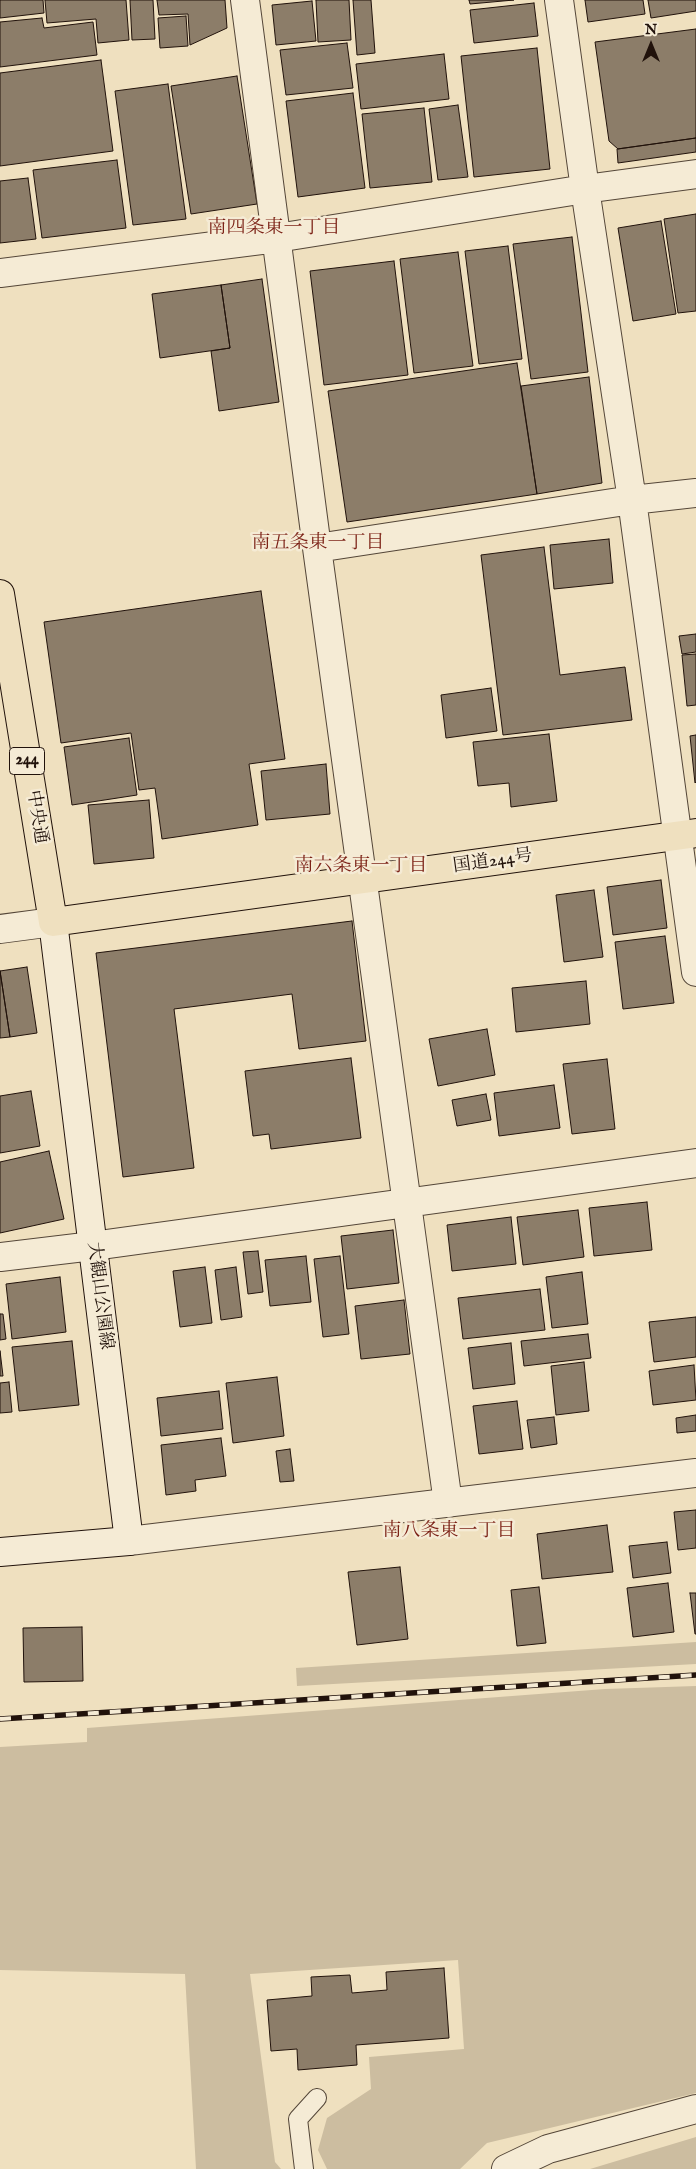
<!DOCTYPE html>
<html>
<head>
<meta charset="utf-8">
<style>
	body { margin:0 }
	#map { position:relative; width:696px; height:2169px; overflow:hidden; background:#efe0bf; font-family:"IM FELL English",serif }
	canvas { display:block }
	.north { position:absolute; left:626px; top:20px; width:50px; height:50px; -webkit-text-stroke:4px #f5ebd5; paint-order:stroke; rotate:0deg; font-size:14px; font-weight:700; line-height:20px; text-align:center; color:#21120b }
	.north::after { content:''; display:block; margin:auto; width:18px; height:22px; background:#21120b; clip-path:polygon(50% 0,100% 100%,50% 72%,0 100%) }
</style>
</head>
<body>
<div id="map">
<canvas width="696" height="2169"></canvas>
<div class="north">N</div>
</div>
<script>
const g = document.querySelector('canvas').getContext('2d');
g.lineJoin = 'round';
function fillPath(path, color) {
  g.fillStyle = color;
  g.fill(path, 'evenodd');
}
function toPath(rows) {
  const path = new Path2D();
  for (const r of rows) {
    path.moveTo(r[0], r[1]);
    for (let i = 2; i < r.length; i += 2) path.lineTo(r[i], r[i + 1]);
  }
  return path;
}
function trace(path, color, width, dash) {
  g.strokeStyle = color;
  g.lineWidth = width;
  g.lineCap = dash ? 'butt' : 'round';
  g.setLineDash(dash || []);
  g.stroke(path);
}
function drawText(font, color, halo, rows, align = 'center') {
  g.font = font + ' "IM FELL English","Noto Serif JP",serif';
  g.lineWidth = 5;
  g.setLineDash([]);
  g.textBaseline = 'middle';
  g.strokeStyle = halo;
  g.fillStyle = color;
  for (const [text, x, y, turn = 0] of rows) {
    g.save();
    g.translate(x, y);
    g.rotate((+turn || 0) * Math.PI / 180);
    g.textAlign = isNaN(turn) ? turn : align;
    if (halo) g.strokeText(text, 0, 0);
    g.fillText(text, 0, 0);
    g.restore();
  }
}
fillPath(toPath([
	[696,1642,696,1664,297,1686,296,1668],
	[696,1686,696,2093,487,2143,460,2169,327,2169,318,2150,327,2118,371,2089,369,2057,464,2049,458,1960,250,1974,275,2162,281,2169,196,2169,185,1974,0,1970,0,1747,87,1742,87,1728,605,1689],
	[696,2137,696,2169,590,2169]
]), '#ccbda0');
const building = toPath([
	[0,0,43,0,44,13,0,18,0,0],
	[45,0,126,0,129,40,98,43,96,19,47,23,45,0],
	[130,0,153,0,155,39,132,40,130,0],
	[157,0,225,0,227,28,190,45,188,14,159,15,157,0],
	[316,0,349,0,351,40,318,42,316,0],
	[353,0,371,0,375,53,357,55,353,0],
	[469,0,514,0,470,4,469,0],
	[585,0,643,0,645,14,588,22,585,0],
	[648,0,696,0,696,11,651,18,648,0],
	[312,1,316,41,276,45,272,5,312,1],
	[534,3,538,36,474,43,470,10,534,3],
	[186,16,188,46,160,48,158,18,186,16],
	[42,18,44,28,93,22,97,55,0,67,0,22,42,18],
	[696,29,696,138,618,149,609,141,595,42,696,29],
	[347,43,353,88,286,95,280,50,347,43],
	[537,48,550,169,474,177,461,56,537,48],
	[444,54,449,99,361,109,356,64,444,54],
	[101,60,113,151,0,166,0,73,101,60],
	[237,76,257,204,191,214,171,86,237,76],
	[168,84,186,219,133,225,115,91,168,84],
	[353,93,365,188,298,197,286,101,353,93],
	[458,105,468,177,438,180,429,109,458,105],
	[424,108,432,182,370,188,362,114,424,108],
	[696,138,696,152,618,163,617,149,696,138],
	[117,160,126,228,42,238,33,170,117,160],
	[28,178,36,239,0,243,0,181,28,178],
	[696,214,696,311,678,313,664,219,696,214],
	[661,221,676,314,633,321,618,228,661,221],
	[572,237,588,372,531,379,513,244,572,237],
	[508,246,522,359,479,364,465,251,508,246],
	[458,252,473,366,414,373,400,259,458,252],
	[394,261,408,375,324,385,310,271,394,261],
	[262,279,279,402,219,411,211,351,230,348,221,285,262,279],
	[221,285,230,348,160,358,152,294,221,285],
	[517,363,537,494,347,522,328,391,517,363],
	[589,377,602,483,537,494,521,386,589,377],
	[609,539,613,583,554,589,550,545,609,539],
	[544,547,560,675,625,667,632,720,503,735,481,555,544,547],
	[261,591,285,759,249,764,258,825,162,839,155,788,139,790,131,733,61,743,44,622,261,591],
	[696,634,696,652,682,654,679,636,696,634],
	[696,654,696,705,687,706,682,655,696,654],
	[491,688,497,731,446,738,441,695,491,688],
	[549,734,557,801,511,807,509,783,478,786,473,742,549,734],
	[696,735,696,782,695,783,690,736,696,735],
	[129,738,137,795,72,805,64,747,129,738],
	[326,764,330,814,266,820,261,771,326,764],
	[149,800,154,858,94,864,88,805,149,800],
	[661,880,667,928,613,935,607,887,661,880],
	[594,890,603,957,564,962,556,895,594,890],
	[352,921,366,1041,299,1049,292,994,174,1009,194,1168,123,1177,96,953,352,921],
	[665,936,674,1003,623,1009,615,942,665,936],
	[27,967,37,1033,10,1037,0,971,27,967],
	[0,971,10,1037,0,1038,0,971],
	[586,981,590,1024,516,1032,512,988,586,981],
	[487,1029,495,1075,438,1086,429,1039,487,1029],
	[351,1058,361,1138,271,1149,269,1134,253,1136,245,1071,351,1058],
	[607,1059,615,1129,572,1134,563,1064,607,1059],
	[554,1085,560,1128,499,1136,494,1093,554,1085],
	[31,1091,40,1146,0,1153,0,1096,31,1091],
	[486,1094,491,1120,457,1126,452,1100,486,1094],
	[49,1151,64,1219,0,1233,0,1162,49,1151],
	[647,1202,652,1250,594,1256,589,1208,647,1202],
	[578,1210,584,1257,523,1265,517,1217,578,1210],
	[511,1217,516,1264,452,1271,447,1225,511,1217],
	[393,1230,399,1283,347,1289,341,1236,393,1230],
	[258,1251,263,1292,248,1294,243,1252,258,1251],
	[306,1256,311,1302,270,1306,265,1260,306,1256],
	[340,1256,349,1334,323,1337,314,1259,340,1256],
	[205,1267,212,1323,180,1327,173,1271,205,1267],
	[236,1267,242,1317,221,1320,215,1270,236,1267],
	[582,1272,588,1324,552,1328,546,1277,582,1272],
	[60,1277,66,1332,12,1339,6,1284,60,1277],
	[540,1289,545,1330,463,1339,458,1298,540,1289],
	[404,1300,410,1354,361,1359,355,1306,404,1300],
	[0,1314,3,1314,6,1339,0,1340,0,1314],
	[696,1317,696,1357,654,1362,649,1322,696,1317],
	[588,1334,591,1358,524,1366,521,1341,588,1334],
	[72,1341,79,1405,19,1411,12,1347,72,1341],
	[511,1343,515,1384,473,1389,468,1348,511,1343],
	[0,1351,3,1376,0,1376,0,1351],
	[584,1362,589,1411,556,1415,551,1366,584,1362],
	[694,1365,696,1400,653,1405,649,1371,694,1365],
	[277,1377,284,1436,233,1443,226,1383,277,1377],
	[9,1382,12,1412,0,1413,0,1383,9,1382],
	[219,1391,223,1429,161,1436,157,1398,219,1391],
	[517,1401,523,1449,479,1454,473,1406,517,1401],
	[696,1415,696,1431,677,1433,676,1418,696,1415],
	[554,1417,557,1444,531,1448,527,1420,554,1417],
	[221,1438,226,1476,195,1480,196,1491,166,1495,161,1445,221,1438],
	[290,1449,294,1481,280,1482,276,1451,290,1449],
	[696,1510,696,1548,678,1550,674,1512,696,1510],
	[607,1525,613,1572,542,1579,537,1534,607,1525],
	[667,1542,671,1573,633,1578,629,1546,667,1542],
	[400,1567,408,1639,357,1645,348,1572,400,1567],
	[668,1583,674,1632,633,1637,627,1588,668,1583],
	[539,1587,546,1643,517,1646,511,1590,539,1587],
	[690,1593,696,1593,696,1634,695,1634,690,1593],
	[82,1627,83,1681,24,1682,23,1628,82,1627],
	[444,1968,449,2038,356,2045,357,2065,298,2070,297,2049,271,2051,267,2000,312,1996,311,1977,350,1975,352,1993,387,1990,386,1972,444,1968]
]);
fillPath(building, '#8c7d69');
trace(building, '#21120b', 1);
const service = toPath([
	[304,2169,298,2119,317,2098]
]);
const minor = toPath([
	[245,0,317,548,448,1503],
	[559,0,585,189,632,500,696,972],
	[0,273,277,238,585,189,696,174],
	[317,548,632,500,696,493],
	[0,1257,93,1246,696,1163],
	[506,2169,548,2149,696,2109]
]);
const tertiary = toPath([
	[0,929,53,922],
	[129,1541,696,1473]
]);
const secondary = toPath([
	[0,1552,129,1541,53,922]
]);
const trunk = toPath([
	[0,594,53,922,696,833]
]);
trace(service, '#544638', 20);
trace(minor, '#544638', 30);
trace(tertiary, '#544638', 30);
trace(secondary, '#21120b', 30);
trace(trunk, '#21120b', 30);
trace(service, '#f5ebd5', 18);
trace(minor, '#f5ebd5', 28);
trace(tertiary, '#f5ebd5', 28);
trace(secondary, '#f5ebd5', 28);
trace(trunk, '#efe0bf', 28);
const rail = toPath([
	[0,1719,696,1675]
]);
trace(rail, '#21120b', 5.5);
trace(rail, '#f5ebd5', 4, [11]);
for (const [x, y, w] of [
	[27,761,35]
]) {
  const box = new Path2D();
  box.roundRect(x - w / 2, y - 13.5, w, 27, 4);
  g.fillStyle = '#f5ebd5';
  g.fill(box);
  trace(box, '#21120b', 1);
}
drawText('bold 16px', '#21120b', null, [
	["244",27,761]
]);
drawText('18px', '#21120b', '#f5ebd5', [
	["中央通",36,817,81],
	["国道244号",493,862,-8],
	["大観山公園線",99,1296,83]
]);
drawText('19px', '#7a1f14', '#f5ebd5', [
	["南四条東一丁目",274,229],
	["南五条東一丁目",318,544],
	["南六条東一丁目",361,867],
	["南八条東一丁目",449,1532]
]);
</script>
</body>
</html>
